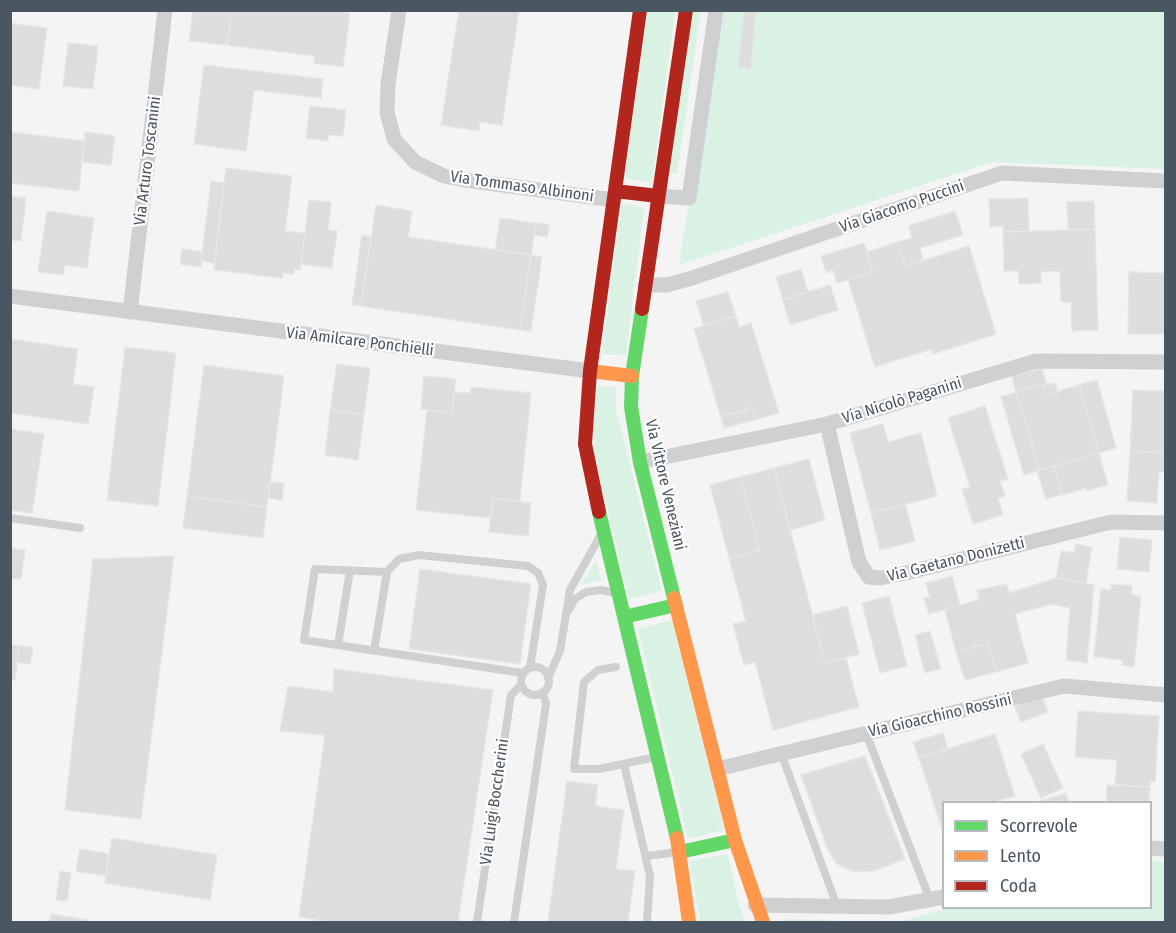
<!DOCTYPE html>
<html>
<head>
<meta charset="utf-8">
<style>
	body { margin:0 }
	#map { position:relative; width:1176px; height:933px; overflow:hidden; background:#f4f4f4; font-family:"Fira Sans Condensed",sans-serif }
	canvas { display:block }
	.frame { position:absolute; inset:0; border:12px solid #4a5661; pointer-events:none }
	.legend { position:absolute; left:942px; top:801px; width:210px; height:108px; box-sizing:border-box; background:#fff; border:2px solid #b7bbc0; margin:0; padding:8px 10px; list-style:none; font-size:18px; color:#4a5661 }
	.legend li { display:flex; align-items:center; gap:12px; height:30px }
	.legend b { width:30px; border:2px solid #b7bbc0 }
</style>
</head>
<body>
<div id="map">
<canvas width="1176" height="933"></canvas>
<div class="frame"></div>
<ul class="legend">
<li><b style="height:8px;background:#63d668"></b>Scorrevole</li>
<li><b style="height:8px;background:#ff974d"></b>Lento</li>
<li><b style="height:8px;background:#b3261e"></b>Coda</li>
</ul>
</div>
<script>
const g = document.querySelector('canvas').getContext('2d');
g.lineJoin = 'round';
function fillPath(path, color) {
  g.fillStyle = color;
  g.fill(path, 'evenodd');
}
function toPath(rows) {
  const path = new Path2D();
  for (const r of rows) {
    if (r.length === 3) {
      path.moveTo(r[0] + r[2], r[1]);
      path.arc(r[0], r[1], r[2], 0, 2 * Math.PI);
      continue;
    }
    path.moveTo(r[0], r[1]);
    for (let i = 2; i < r.length; i += 2) path.lineTo(r[i], r[i + 1]);
  }
  return path;
}
function trace(path, color, width, dash) {
  g.strokeStyle = color;
  g.lineWidth = width;
  g.lineCap = dash ? 'butt' : 'round';
  g.setLineDash(dash || []);
  g.stroke(path);
}
function drawText(font, color, halo, rows, align = 'center') {
  g.font = font + ' "Fira Sans Condensed",sans-serif';
  g.lineWidth = 4.5;
  g.setLineDash([]);
  g.textBaseline = 'middle';
  g.strokeStyle = halo;
  g.fillStyle = color;
  for (const [text, x, y, turn = 0] of rows) {
    g.save();
    g.translate(x, y);
    g.rotate((+turn || 0) * Math.PI / 180);
    g.textAlign = isNaN(turn) ? turn : align;
    if (halo) g.strokeText(text, 0, 0);
    g.fillText(text, 0, 0);
    g.restore();
  }
}
fillPath(toPath([
	[648,11,675,11,652,183,624,178],
	[692,11,701,11,677,174,668,173],
	[717,11,1165,11,1165,169,992,162,679,265],
	[622,203,644,208,626,355,602,354],
	[597,386,616,387,616,410,662,591,629,599,595,456,594,420],
	[596,561,601,580,581,585],
	[672,620,724,830,688,839,638,629],
	[728,854,738,902,746,922,700,922,690,861],
	[1151,861,1165,862,1165,922,899,922,948,908,1150,908],
	[783,919,879,922,784,922]
]), '#d9f2e3');
const building = toPath([
	[193,10,232,10,227,45,189,41,193,10],
	[232,10,334,10,350,14,343,67,314,63,315,56,227,45,232,10],
	[459,10,519,10,502,125,480,122,479,131,441,125,459,10],
	[744,10,756,10,751,69,738,68,744,10],
	[10,23,47,28,39,89,10,85,10,23],
	[68,43,98,46,93,89,63,86,68,43],
	[204,65,323,79,321,98,254,90,246,151,194,144,204,65],
	[310,106,346,110,343,136,329,135,328,141,306,138,310,106],
	[10,132,84,141,79,191,10,183,10,132],
	[85,132,115,136,111,165,82,162,85,132],
	[226,168,292,176,285,231,305,233,300,270,294,269,294,274,283,273,282,278,214,270,226,168],
	[211,181,224,183,214,263,201,261,211,181],
	[10,196,26,198,21,241,10,240,10,196],
	[1028,198,1029,231,1003,232,1003,226,990,227,989,199,1028,198],
	[309,200,331,202,328,230,337,231,332,268,301,264,309,200],
	[1094,201,1095,229,1068,230,1067,202,1094,201],
	[376,205,412,211,408,237,531,255,520,330,361,306,376,205],
	[47,211,94,218,87,268,65,265,63,275,38,272,47,211],
	[955,211,963,235,920,248,923,261,906,266,898,242,912,238,909,226,955,211],
	[500,218,536,223,531,255,495,250,500,218],
	[536,223,549,225,547,237,534,235,536,223],
	[1095,229,1098,330,1072,331,1071,302,1061,302,1060,271,1041,272,1041,283,1019,284,1018,271,1004,271,1003,232,1095,229],
	[362,235,371,237,361,306,352,305,362,235],
	[898,242,906,266,969,246,996,334,933,354,932,349,875,367,848,280,873,272,867,252,898,242],
	[864,243,873,272,837,283,833,270,826,273,821,256,864,243],
	[182,249,203,252,201,267,180,264,182,249],
	[531,255,542,257,531,331,520,330,531,255],
	[801,269,808,292,783,300,776,277,801,269],
	[1129,272,1166,273,1165,334,1128,334,1129,272],
	[830,285,838,310,790,325,783,300,830,285],
	[728,292,736,316,704,326,696,301,728,292],
	[736,316,739,327,751,323,779,413,757,419,753,407,721,417,694,329,736,316],
	[10,339,78,349,73,384,94,387,88,424,10,413,10,339],
	[125,347,176,353,158,506,107,500,125,347],
	[337,364,370,368,364,415,330,410,337,364],
	[204,365,284,376,267,507,187,496,204,365],
	[1042,368,1047,385,1055,383,1058,392,1046,395,1043,384,1016,392,1012,376,1042,368],
	[424,376,456,379,452,413,421,409,424,376],
	[1097,380,1116,448,1099,453,1079,385,1097,380],
	[1043,384,1046,395,1079,385,1099,453,1040,470,1016,392,1043,384],
	[471,387,531,393,520,501,493,498,491,518,416,510,427,410,452,413,454,392,470,393,471,387],
	[1133,390,1166,391,1166,453,1130,451,1133,390],
	[1016,392,1040,470,1024,475,1001,397,1016,392],
	[985,406,1008,479,1000,481,1005,496,998,498,1003,515,973,524,962,489,970,487,948,418,985,406],
	[753,407,757,419,724,428,721,417,753,407],
	[330,410,364,415,358,460,325,455,330,410],
	[883,424,888,442,921,433,937,496,871,513,850,433,883,424],
	[10,429,44,434,32,513,10,510,10,429],
	[1130,451,1166,453,1166,472,1159,472,1157,503,1127,501,1130,451],
	[1099,453,1108,485,1087,491,1086,488,1062,495,1054,466,1099,453],
	[809,459,825,520,790,530,774,468,809,459],
	[1054,466,1062,495,1046,499,1037,471,1054,466],
	[774,468,825,663,846,658,859,707,773,730,755,662,744,665,733,624,746,621,729,558,760,550,740,477,774,468],
	[740,477,760,550,729,558,710,485,740,477],
	[270,482,284,483,282,500,268,498,270,482],
	[187,496,267,507,263,538,183,528,187,496],
	[493,498,531,503,528,536,489,532,493,498],
	[905,504,915,541,880,550,871,513,905,504],
	[1120,537,1152,540,1149,572,1117,569,1120,537],
	[1076,544,1092,547,1086,584,1056,578,1061,551,1074,553,1076,544],
	[10,548,25,550,21,579,10,578,10,548],
	[174,556,141,819,65,810,93,559,174,556],
	[420,569,531,584,520,664,409,649,420,569],
	[952,576,960,605,929,614,924,598,930,597,926,583,952,576],
	[1056,578,1094,585,1087,663,1066,660,1070,608,1051,604,1015,614,1028,663,996,672,988,643,956,652,945,609,979,600,977,590,1007,584,1009,593,1056,578],
	[1111,584,1132,586,1131,595,1141,596,1134,667,1122,665,1123,660,1094,657,1101,589,1111,590,1111,584],
	[889,596,907,666,880,673,862,603,889,596],
	[847,606,859,654,825,663,812,615,847,606],
	[930,631,941,669,925,673,915,635,930,631],
	[988,643,996,672,965,680,956,652,988,643],
	[10,645,19,646,15,680,10,679,10,645],
	[19,646,33,647,30,664,17,662,19,646],
	[334,669,493,690,458,922,330,922,299,917,325,735,280,731,288,686,333,692,334,669],
	[1042,696,1048,712,1021,722,1015,707,1042,696],
	[1078,711,1159,716,1155,782,1150,782,1150,787,1115,785,1117,760,1075,757,1078,711],
	[943,733,948,749,919,758,913,742,943,733],
	[995,734,1015,796,994,802,944,802,942,829,919,758,995,734],
	[1043,744,1063,788,1041,798,1021,754,1043,744],
	[865,756,905,859,873,871,854,872,837,864,827,848,801,775,865,756],
	[567,781,598,785,595,806,624,810,616,869,635,871,628,922,548,922,567,781],
	[1107,785,1150,787,1149,802,1106,802,1107,785],
	[1066,793,1069,802,1037,802,1066,793],
	[112,838,217,855,210,900,105,883,112,838],
	[80,849,109,854,106,876,76,871,80,849],
	[60,871,71,873,67,901,56,900,60,871],
	[51,914,87,920,87,922,49,922,51,914]
]);
fillPath(building, '#ddddde');
trace(building, '#e5e6e7', 1.5);
trace(toPath([
	[10,518,80,528],
	[387,572,315,569,304,640,523,673],
	[568,611,575,599,586,592,601,590,615,593],
	[338,645,350,570],
	[374,651,387,572,399,559,419,555,528,566,538,573,543,585,530,668],
	[616,667,598,670,584,682,574,769,599,769,656,757],
	[535,681,14],
	[548,678,560,651,570,590,600,536],
	[866,733,930,900],
	[781,753,837,906],
	[624,764,650,876,647,922],
	[647,856,678,852],
	[477,922,511,695,521,685],
	[514,922,546,704,543,693]
]), '#ced0d2', 8);
trace(toPath([
	[399,10,388,84,387,112,394,139,415,162,444,176,465,180,614,200],
	[658,196,689,198,716,10],
	[645,285,667,285,692,278,1002,173,1166,181],
	[10,296,590,371],
	[130,312,165,10],
	[827,424,859,562,869,577,880,578,906,573,1111,522,1166,523],
	[640,462,827,424,1036,361,1166,362],
	[717,769,1064,686,1166,695],
	[1150,848,1166,849],
	[755,905,889,907,944,897]
]), '#ced0d2', 15);
trace(toPath([
	[642,309,632,376,631,407,640,462,674,598],
	[599,512,677,838],
	[624,617,676,605],
	[680,852,735,840]
]), '#63d668', 14);
trace(toPath([
	[590,371,632,376],
	[674,598,735,840,763,922],
	[677,838,689,922]
]), '#ff974d', 14);
trace(toPath([
	[615,191,658,196],
	[642,309,686,10],
	[599,512,585,444,590,371,640,10]
]), '#b3261e', 14);
drawText('16px', '#4a5661', '#fff', [
	["Via Arturo Toscanini",148,161,-83],
	["Via Tommaso Albinoni",522,187,8],
	["Via Giacomo Puccini",902,207,-19],
	["Via Amilcare Ponchielli",360,342,7],
	["Via Nicolò Paganini",902,401,-17],
	["Via Vittore Veneziani",665,485,77],
	["Via Gaetano Donizetti",956,560,-14],
	["Via Gioacchino Rossini",940,716,-13],
	["Via Luigi Boccherini",495,802,-82]
]);
</script>
</body>
</html>
